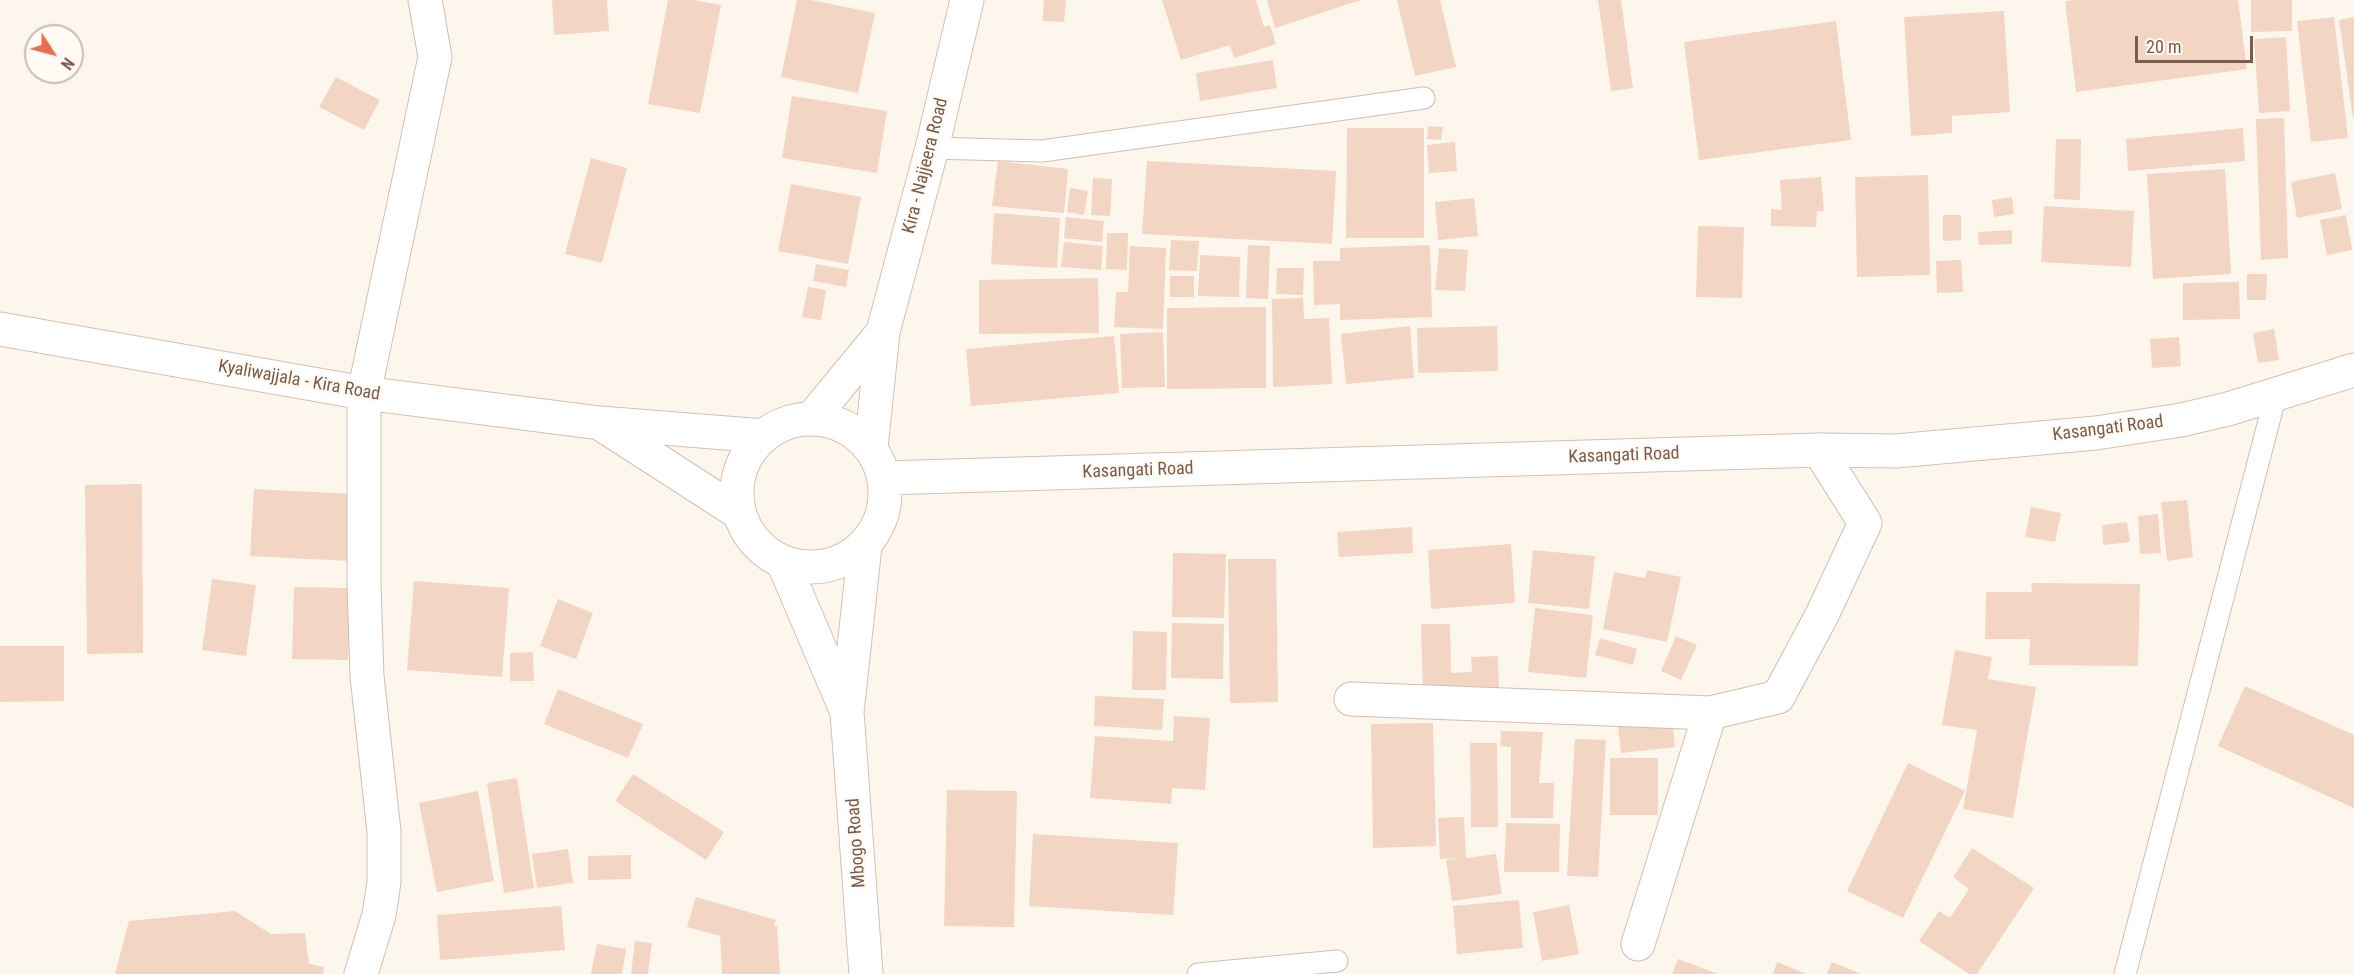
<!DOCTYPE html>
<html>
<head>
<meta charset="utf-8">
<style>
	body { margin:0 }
	#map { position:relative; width:2354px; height:974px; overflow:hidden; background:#fdf6ec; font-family:"Roboto Condensed",sans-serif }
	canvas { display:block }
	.north { position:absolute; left:24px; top:24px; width:60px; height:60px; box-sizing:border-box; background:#fffaf3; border:2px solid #cabbb1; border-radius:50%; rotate:126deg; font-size:16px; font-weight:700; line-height:24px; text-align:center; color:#7a5c4d }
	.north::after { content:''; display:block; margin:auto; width:21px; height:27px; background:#e76f51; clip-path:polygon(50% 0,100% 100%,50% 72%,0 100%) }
	.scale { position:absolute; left:2135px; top:36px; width:118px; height:27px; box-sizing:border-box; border:3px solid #7a5c4d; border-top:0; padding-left:8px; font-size:18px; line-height:21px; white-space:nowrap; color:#7a5c4d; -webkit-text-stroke:4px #fffaf3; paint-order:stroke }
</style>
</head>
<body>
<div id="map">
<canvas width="2354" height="974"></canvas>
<div class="north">N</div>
<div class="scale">20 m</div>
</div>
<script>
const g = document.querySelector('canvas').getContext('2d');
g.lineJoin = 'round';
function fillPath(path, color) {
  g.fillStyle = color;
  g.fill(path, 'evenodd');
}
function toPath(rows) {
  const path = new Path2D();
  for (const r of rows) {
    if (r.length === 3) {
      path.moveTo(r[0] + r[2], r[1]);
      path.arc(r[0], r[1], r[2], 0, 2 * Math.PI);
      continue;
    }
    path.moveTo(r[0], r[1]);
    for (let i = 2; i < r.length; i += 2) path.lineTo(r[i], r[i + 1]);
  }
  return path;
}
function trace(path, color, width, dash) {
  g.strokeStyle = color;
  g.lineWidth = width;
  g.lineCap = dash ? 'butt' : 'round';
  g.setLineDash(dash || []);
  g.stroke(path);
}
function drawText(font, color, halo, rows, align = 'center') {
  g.font = font + ' "Roboto Condensed",sans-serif';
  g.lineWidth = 5;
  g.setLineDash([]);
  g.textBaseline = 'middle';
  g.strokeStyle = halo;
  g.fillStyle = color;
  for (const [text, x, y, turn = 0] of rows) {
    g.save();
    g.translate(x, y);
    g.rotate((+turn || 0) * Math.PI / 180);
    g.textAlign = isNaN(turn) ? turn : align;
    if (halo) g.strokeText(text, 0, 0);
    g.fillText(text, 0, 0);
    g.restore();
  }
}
fillPath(toPath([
	[552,0,607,0,609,31,554,35],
	[668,0,693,0,721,5,700,113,648,104],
	[797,0,811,0,875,13,858,93,781,77],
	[1044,0,1066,0,1064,22,1043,21],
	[1162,0,1256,0,1264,27,1270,25,1276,44,1234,58,1230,45,1181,60],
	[1267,0,1361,0,1275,28],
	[1397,0,1440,0,1456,67,1415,76],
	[1598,0,1621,0,1633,88,1611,91],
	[2075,0,2238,0,2247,69,2076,92,2065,1],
	[2251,0,2292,0,2292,31,2251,32],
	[2004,11,2010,112,1952,116,1952,133,1911,136,1904,17],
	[2334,17,2348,138,2311,142,2297,21],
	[2354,17,2354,118,2353,118,2339,20],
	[1836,21,1851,140,1699,160,1684,42],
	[2286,37,2290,111,2259,113,2254,39],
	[1273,60,1277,88,1200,101,1196,73],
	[336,77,380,100,364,130,319,107],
	[792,96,887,111,877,173,782,158],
	[2284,118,2288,258,2261,260,2256,119],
	[1428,126,1443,127,1441,140,1427,139],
	[1347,128,1424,128,1424,238,1346,238],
	[2243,128,2245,161,2128,171,2126,139],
	[2056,139,2081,139,2080,200,2054,199],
	[1455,142,1457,171,1429,173,1427,145],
	[591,158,627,168,602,263,565,254],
	[998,161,1068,169,1064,213,992,206],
	[1147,161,1336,171,1332,244,1142,234],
	[2225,169,2231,274,2153,279,2147,174],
	[2335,173,2342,209,2297,218,2291,182],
	[1928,175,1930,275,1857,277,1855,177],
	[1821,177,1824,211,1817,211,1816,227,1771,226,1771,209,1782,210,1780,180],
	[1093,178,1112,179,1110,216,1091,215],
	[791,184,861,197,848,264,778,251],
	[1070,188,1088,191,1084,215,1067,212],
	[2012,197,2014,214,1994,217,1992,200],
	[1474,198,1478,236,1438,240,1435,202],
	[2044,206,2134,211,2131,267,2041,262],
	[994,213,1060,218,1057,268,991,264],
	[1943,215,1961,215,1961,240,1943,241],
	[2346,215,2352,250,2327,255,2320,220],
	[1066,217,1104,221,1102,242,1064,238],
	[1698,226,1744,227,1742,298,1696,297],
	[2012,230,2012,244,1979,245,1978,232],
	[1107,233,1128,233,1127,270,1106,269],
	[1171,240,1199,241,1197,271,1169,270],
	[1064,242,1103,246,1101,270,1061,267],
	[1248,245,1270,246,1268,299,1246,298],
	[1430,245,1432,317,1340,320,1340,304,1314,305,1313,261,1340,261,1340,248],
	[1130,246,1166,248,1163,329,1114,327,1116,292,1128,292],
	[1439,248,1468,250,1465,291,1435,290],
	[1200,255,1240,257,1239,297,1198,296],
	[1961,260,1963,292,1937,293,1936,261],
	[816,264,849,270,846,287,813,281],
	[1277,268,1304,268,1303,295,1276,294],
	[2247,274,2267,274,2266,300,2247,300],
	[1170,276,1194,276,1194,297,1170,297],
	[1098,278,1099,333,979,334,979,280],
	[2239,282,2240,319,2183,320,2183,283],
	[808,287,826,290,821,320,802,317],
	[1303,298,1304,319,1329,318,1332,384,1273,387,1272,299],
	[1266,307,1266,388,1167,389,1167,308],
	[1410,326,1414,378,1346,384,1341,334],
	[1497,326,1498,371,1418,373,1417,328],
	[2274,329,2279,360,2258,363,2253,333],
	[1163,332,1165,387,1122,388,1120,334],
	[1114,336,1119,393,971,406,966,349],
	[2179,337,2181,366,2152,368,2150,339],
	[142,484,143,653,87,654,85,485],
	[254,489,354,494,350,561,250,556],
	[2187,500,2193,557,2167,561,2161,502],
	[2031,507,2061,513,2055,542,2025,537],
	[2158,514,2161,553,2140,554,2138,516],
	[2127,522,2130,542,2103,545,2102,525],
	[1412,527,1413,553,1339,557,1337,532],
	[1511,544,1515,603,1431,609,1428,550],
	[1533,550,1595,556,1589,609,1528,603],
	[1173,553,1226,554,1224,618,1172,617],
	[1228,559,1276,559,1278,702,1230,703],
	[1647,570,1681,577,1667,642,1603,629,1614,572,1645,578],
	[212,579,256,585,246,656,202,650],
	[414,581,509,588,502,677,407,670],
	[2031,583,2140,584,2138,666,2029,665,2030,639,1985,639,1986,592,2032,592],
	[294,587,350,588,348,660,292,659],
	[558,599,593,613,576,659,540,646],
	[1535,608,1593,615,1586,678,1528,672],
	[1172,623,1224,624,1223,679,1171,678],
	[1421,624,1450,624,1451,673,1472,672,1471,657,1498,656,1499,695,1423,694],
	[1133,631,1167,632,1166,690,1132,690],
	[1676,636,1697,645,1681,680,1661,671],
	[1600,638,1637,649,1633,665,1595,655],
	[0,646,64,646,64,701,0,702],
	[1955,650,1992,657,1988,679,2036,687,2013,818,1963,809,1977,730,1942,725],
	[533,652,534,681,510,681,510,653],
	[2245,686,2354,735,2354,808,2218,746],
	[558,689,643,724,628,758,544,724],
	[1095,696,1164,699,1162,730,1094,726],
	[1174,716,1210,718,1205,790,1172,788,1171,804,1090,798,1095,736,1173,741],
	[1672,720,1675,747,1621,753,1618,727],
	[1433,723,1436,846,1373,848,1371,724],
	[1501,731,1543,732,1539,783,1554,783,1553,818,1511,818,1511,747,1500,746],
	[1575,739,1606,740,1598,877,1567,876],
	[1470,743,1497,743,1498,827,1471,827],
	[1610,758,1658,758,1658,815,1610,815],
	[1908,763,1965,791,1903,918,1847,891],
	[633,774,724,832,706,860,615,801],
	[517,778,534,888,504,893,487,783],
	[947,790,1017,791,1014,927,944,926],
	[478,791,494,881,437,892,419,803],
	[1464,817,1466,858,1496,854,1502,894,1452,901,1446,860,1459,858,1440,859,1438,818],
	[1506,823,1560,824,1559,872,1504,872],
	[1033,834,1178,843,1173,915,1029,906],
	[1972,848,2034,888,1977,974,1969,974,1919,941,1939,911,1950,918,1969,889,1953,877],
	[568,849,573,883,537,888,532,854],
	[631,855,631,879,588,880,588,856],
	[696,897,776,920,774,926,777,926,780,974,722,974,720,936,687,927],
	[1519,900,1523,948,1457,954,1453,906],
	[1569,905,1579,954,1542,961,1533,912],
	[561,906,565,950,440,960,437,915],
	[235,911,271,934,305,933,309,964,324,967,323,974,115,974,129,921],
	[635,941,652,943,648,974,631,974],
	[597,944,626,949,622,974,591,974],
	[1678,959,1718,974,1672,974],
	[1777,962,1807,974,1773,974],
	[1832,962,1861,974,1827,974]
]), '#f3d5c3');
const lane = toPath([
	[932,148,1042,151,1424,98],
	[1198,974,1337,961],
	[2125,974,2276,394]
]);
const street = toPath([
	[1351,699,1710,713],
	[1638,944,1710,713,1778,697,1822,615,1865,523,1819,450],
	[361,974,379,915,384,882,384,832,367,676,364,585,364,393,435,57,425,0]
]);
const secondary = toPath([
	[0,329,364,393,600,423,764,436],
	[812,418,883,332],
	[811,493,74],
	[604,426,739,513],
	[871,448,883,332,932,148,967,0],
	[885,478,1819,450,1896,451,2096,433,2181,420,2228,409,2354,370],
	[865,546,847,712,866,974],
	[783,562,846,710]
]);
trace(lane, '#d1beb0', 23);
trace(street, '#d1beb0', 35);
trace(secondary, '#d6c0b0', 35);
trace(lane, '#fff', 21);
trace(street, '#fff', 33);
trace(secondary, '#fff', 33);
drawText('18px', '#7a5c4d', '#fffaf3', [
	["Kira - Najjeera Road",926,166,-76],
	["Kyaliwajjala - Kira Road",299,381,10],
	["Kasangati Road",2108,429,-7],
	["Kasangati Road",1624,456,-2],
	["Kasangati Road",1138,471,-2],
	["Mbogo Road",857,843,-94]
]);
</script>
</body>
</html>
